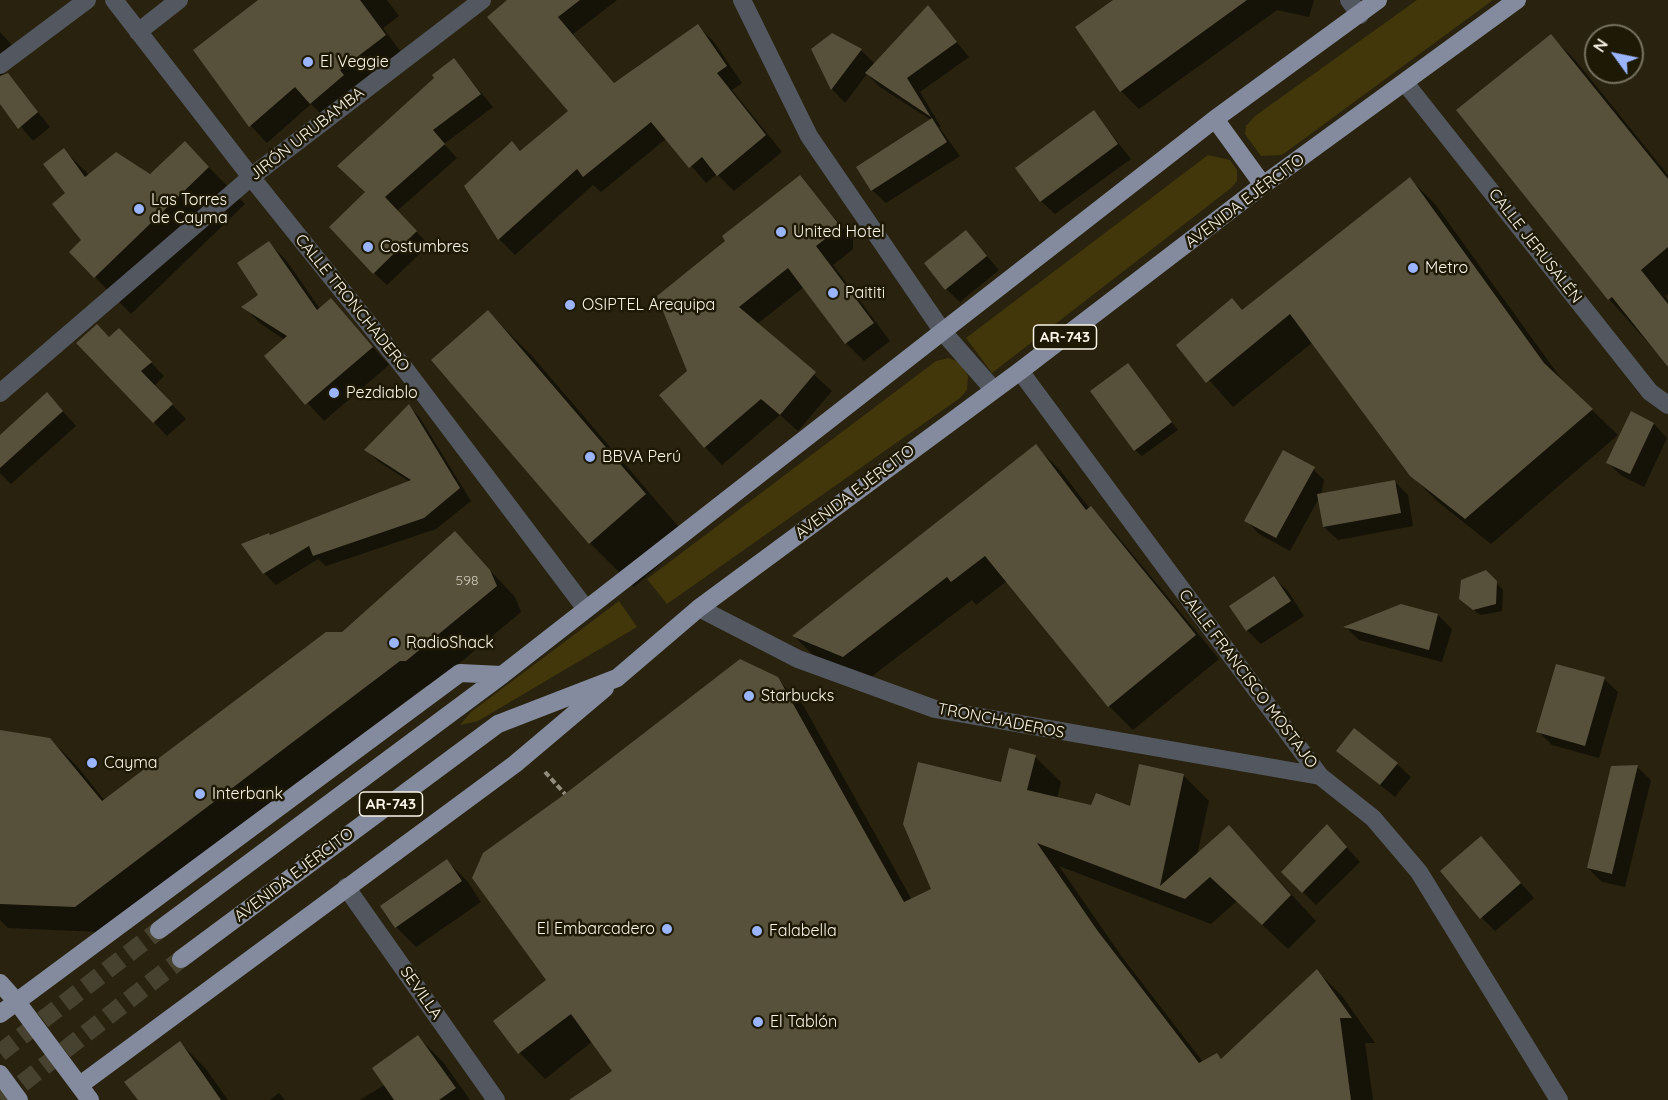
<!DOCTYPE html>
<html>
<head>
<meta charset="utf-8">
<style>
	body { margin:0 }
	#map { position:relative; width:1668px; height:1100px; overflow:hidden; background:#28220e; font-family:Quicksand,sans-serif }
	canvas { display:block }
	.north { position:absolute; left:1584px; top:24px; width:60px; height:60px; box-sizing:border-box; background:#1e1905; border:2px solid #767160; border-radius:50%; rotate:303deg; font-size:16px; font-weight:700; line-height:24px; text-align:center; color:#f9f5e8 }
	.north::after { content:''; display:block; margin:auto; width:21px; height:27px; background:#9bb5fd; clip-path:polygon(50% 0,100% 100%,50% 72%,0 100%) }
</style>
</head>
<body>
<div id="map">
<canvas width="1668" height="1100"></canvas>
<div class="north">N</div>
</div>
<script>
const g = document.querySelector('canvas').getContext('2d');
g.lineJoin = 'round';
function fillPath(path, color) {
  g.fillStyle = color;
  g.fill(path, 'evenodd');
}
function toPath(rows) {
  const path = new Path2D();
  for (const r of rows) {
    path.moveTo(r[0], r[1]);
    for (let i = 2; i < r.length; i += 2) path.lineTo(r[i], r[i + 1]);
  }
  return path;
}
function trace(path, color, width, dash) {
  g.strokeStyle = color;
  g.lineWidth = width;
  g.lineCap = dash ? 'butt' : 'round';
  g.setLineDash(dash || []);
  g.stroke(path);
}
function drawText(font, color, halo, rows, align = 'center') {
  g.font = font + ' Quicksand,sans-serif';
  g.lineWidth = 5;
  g.setLineDash([]);
  g.textBaseline = 'middle';
  g.strokeStyle = halo;
  g.fillStyle = color;
  for (const [text, x, y, turn = 0] of rows) {
    g.save();
    g.translate(x, y);
    g.rotate((+turn || 0) * Math.PI / 180);
    g.textAlign = isNaN(turn) ? turn : align;
    if (halo) g.strokeText(text, 0, 0);
    g.fillText(text, 0, 0);
    g.restore();
  }
}
fillPath(toPath([
	[1417,0,1493,0,1282,155,1261,156,1245,134,1246,126,1255,116],
	[1208,155,1230,160,1237,170,1237,181,1231,188,992,373,966,338],
	[949,358,961,363,968,376,967,390,960,398,667,604,647,579,936,361],
	[619,601,637,627,478,721,460,725,471,712]
]), '#42370b');
fillPath(toPath([
	[261,0,387,0,399,16,383,28,401,52,327,120,311,104,267,143,251,126,195,50],
	[510,0,617,0,573,34,615,84,698,26,714,42,742,83,732,90,782,152,734,191,717,174,706,183,667,138,601,192,593,185,515,255,499,239,466,186,512,143,522,152,570,111],
	[1116,0,1314,0,1309,17,1277,10,1139,109,1121,91],
	[928,7,969,57,920,92,941,127,939,127,960,156,886,203,872,190,931,120,880,87,867,74,845,103,832,89,813,50,861,50,875,64],
	[0,32,22,56,0,77],
	[1551,36,1576,61,1668,175,1668,294,1665,296,1668,300,1668,365,1609,299],
	[454,60,493,107,444,144,457,158,397,211,429,245,387,285,374,273,367,193],
	[8,75,50,127,33,141,0,102,0,78],
	[1094,112,1131,159,1055,214,1041,201],
	[185,143,245,204,131,314,95,277,83,240,64,150,89,175,150,176],
	[800,177,853,240,853,249,833,265,890,341,864,361,846,343,804,287,757,324,832,391,798,431,780,415,722,465,705,447,689,371,727,241],
	[1410,179,1435,204,1565,384,1618,435,1491,544,1437,501,1411,475,1313,342,1233,407,1178,345,1243,311],
	[966,232,999,270,960,302,946,289],
	[269,243,286,260,320,309,331,300,389,365,324,421,266,357,285,340,261,324,244,307,260,295],
	[488,312,532,356,689,539,634,587,590,543],
	[119,330,164,376,154,386,186,419,167,436,154,422,110,339],
	[1134,372,1178,430,1142,456,1135,450],
	[409,406,420,418,471,501,436,529,326,566,318,559,276,585,264,573,271,537,410,482,378,461,366,450],
	[60,408,76,426,11,484,0,473,0,437],
	[1632,413,1654,424,1667,438,1644,487,1622,476,1608,463],
	[1036,447,1060,470,1090,509,1114,532,1219,659,1133,730,1109,706,1007,581,976,605,972,600,867,680,818,660,795,637],
	[1310,466,1324,480,1321,495,1394,481,1408,495,1413,526,1338,540,1324,527,1319,498,1290,551,1259,534,1246,520],
	[455,533,515,597,521,612,432,686,426,686,100,932,8,928,0,920,0,732,50,739,76,765,105,801,342,633],
	[1485,572,1503,590,1502,611,1481,615,1468,606],
	[1274,578,1288,591,1304,616,1261,644,1247,630,1231,606],
	[1401,605,1438,615,1452,629,1442,662,1359,640,1346,627],
	[777,679,803,705,912,900,933,890,1002,783,1035,757,1061,782,1057,799,1092,807,1132,808,1183,775,1209,801,1197,855,1229,827,1316,921,1288,949,1237,901,1211,924,1059,866,1122,957,1203,1062,1222,1060,1317,971,1342,996,1375,1043,1365,1043,1373,1100,571,1100,614,1071,593,1041,545,1079,520,1053,495,1021,548,980],
	[1604,679,1618,692,1599,758,1552,745,1538,731],
	[1338,751,1397,764,1411,777,1395,797],
	[1637,767,1651,780,1625,887,1602,882,1588,868],
	[1327,826,1360,862,1316,905,1283,872],
	[1481,838,1534,898,1495,931,1481,917],
	[447,861,468,882,481,902,416,947,396,927],
	[418,1037,444,1063,470,1100,360,1100,386,1084],
	[180,1043,206,1069,228,1100,139,1100],
	[279,1093,285,1100,270,1100]
]), '#0007');
fillPath(toPath([
	[258,0,360,0,386,35,340,70,344,75,310,104,295,87,249,127,193,50],
	[507,0,580,0,558,17,614,83,698,24,727,66,717,73,766,135,717,176,702,157,689,168,651,122,583,177,577,169,498,240,464,186,512,141,520,151,568,111,487,17],
	[1113,0,1247,0,1120,92,1075,27],
	[928,5,957,42,907,78,931,117,865,73],
	[832,33,862,49,831,90,811,49],
	[1551,34,1668,179,1668,247,1641,270,1668,304,1668,367,1612,297,1608,300,1456,110],
	[454,58,481,94,433,130,445,144,385,197,417,231,373,274,329,227,365,192,337,166,434,78,432,75],
	[8,73,38,112,18,129,0,104,0,76],
	[1094,110,1118,144,1040,202,1015,168],
	[932,118,947,142,871,191,856,167],
	[185,141,209,167,94,278,69,252,81,240,52,204,65,193,43,164,64,148,85,177,116,152,150,174],
	[800,175,841,227,816,246,874,323,845,344,788,268,739,307,816,372,780,415,761,399,704,448,659,395,687,371,657,296,725,241,722,236],
	[1410,177,1544,363,1593,409,1465,519,1410,476,1290,314,1206,383,1176,345,1232,298,1242,310],
	[966,230,987,256,945,290,924,263],
	[269,241,317,310,331,298,373,347,305,405,264,356,287,336,241,307,258,295,237,263],
	[488,310,646,494,589,544,431,360],
	[97,324,109,337,119,328,152,362,141,371,173,404,153,423,76,343],
	[1128,363,1172,422,1134,451,1090,391],
	[47,392,63,411,0,468,0,435],
	[409,404,460,488,424,518,313,556,309,546,263,574,241,544,269,533,270,535,411,480,364,450],
	[1631,411,1654,423,1630,474,1606,463],
	[1036,444,1086,510,1091,506,1196,635,1108,707,985,556,951,582,947,577,843,657,792,636],
	[1283,450,1315,467,1276,538,1244,521],
	[1395,480,1401,513,1323,527,1317,494],
	[455,531,490,570,497,586,406,661,400,661,75,907,0,904,0,730,50,738,102,801,326,632,342,632],
	[1486,570,1497,581,1496,604,1473,610,1459,599,1461,580],
	[1274,576,1291,601,1246,631,1229,606],
	[1401,604,1438,614,1429,650,1343,627],
	[740,659,778,677,904,902,931,889,903,824,918,762,1001,782,1009,748,1036,755,1027,790,1091,805,1096,793,1130,806,1139,764,1184,774,1160,886,1229,825,1291,895,1262,925,1210,877,1185,899,1037,843,1097,930,1199,1063,1217,1053,1221,1059,1317,969,1352,1018,1340,1018,1351,1100,569,1100,612,1071,571,1014,518,1054,493,1021,546,980,472,878,483,853,565,794],
	[1556,664,1605,677,1585,746,1536,732],
	[1354,728,1398,763,1380,785,1336,751],
	[1638,765,1612,874,1587,868,1611,766],
	[1327,824,1347,847,1302,893,1281,872],
	[1481,836,1521,883,1480,919,1440,871],
	[447,859,462,881,395,928,380,906],
	[418,1035,456,1088,439,1100,394,1100,372,1068],
	[180,1041,221,1100,138,1100,124,1082]
]), '#57513b');
trace(toPath([
	[0,1053,159,930],
	[1,1100,181,959]
]), '#47422f', 18, [18, 9]);
trace(toPath([
	[545,772,565,794]
]), '#918c7c', 4, [6, 3]);
trace(toPath([
	[114,0,251,177,405,369,586,609],
	[742,0,809,136,943,332,993,389],
	[1349,0,1360,15],
	[138,32,179,0],
	[0,65,87,0],
	[1406,84,1650,392,1668,405],
	[1020,371,1320,776,1373,818,1419,872,1559,1100],
	[0,393,251,177,482,0],
	[699,608,798,659,935,709,1320,776],
	[346,887,496,1100]
]), '#535760', 18);
trace(toPath([
	[1215,119,1263,185],
	[159,930,502,675,1215,119,1378,0],
	[181,959,498,724,617,678,699,608,1020,371,1263,185,1517,0],
	[0,983,17,1002,90,1100],
	[0,1014,460,673,502,675],
	[0,1074,19,1100],
	[80,1085,515,764,605,688]
]), '#848b9e', 18);
for (const [x, y, r, color] of [
	[308,62,6,"#9bb5fd"],
	[139,209,6,"#9bb5fd"],
	[781,232,6,"#9bb5fd"],
	[368,247,6,"#9bb5fd"],
	[1413,268,6,"#9bb5fd"],
	[833,293,6,"#9bb5fd"],
	[570,305,6,"#9bb5fd"],
	[334,393,6,"#9bb5fd"],
	[590,457,6,"#9bb5fd"],
	[394,643,6,"#9bb5fd"],
	[749,696,6,"#9bb5fd"],
	[92,763,6,"#9bb5fd"],
	[200,794,6,"#9bb5fd"],
	[667,929,6,"#9bb5fd"],
	[757,931,6,"#9bb5fd"],
	[758,1022,6,"#9bb5fd"]
]) {
  const dot = new Path2D();
  dot.arc(x, y, r, 0, 2 * Math.PI);
  g.fillStyle = color;
  g.fill(dot);
  trace(dot, '#1e1905', 2);
}
drawText('14px', '#d0ccbd', null, [
	["598",467,581]
]);
for (const [x, y, w] of [
	[1065,337,63],
	[391,804,63]
]) {
  const box = new Path2D();
  box.roundRect(x - w / 2, y - 12, w, 24, 4.5);
  g.fillStyle = '#1e1905';
  g.fill(box);
  trace(box, '#f9f5e8', 1.5);
}
drawText('bold 15px', '#f9f5e8', null, [
	["AR-743",1065,337],
	["AR-743",391,804]
]);
drawText('16px', '#f9f5e8', '#1e1905', [
	["El Veggie",320,62],
	["Las Torres",151,200],
	["de Cayma",151,218],
	["United Hotel",793,232],
	["Costumbres",380,247],
	["Metro",1425,268],
	["Paititi",845,293],
	["OSIPTEL Arequipa",582,305],
	["Pezdiablo",346,393],
	["BBVA Perú",602,457],
	["RadioShack",406,643],
	["Starbucks",761,696],
	["Cayma",104,763],
	["Interbank",212,794],
	["El Embarcadero",655,929,"right"],
	["Falabella",769,931],
	["El Tablón",770,1022]
], 'left');
drawText('16px', '#f9f5e8', '#1e1905', [
	["JIRÓN URUBAMBA",307,134,-38],
	["AVENIDA EJÉRCITO",1245,201,-37],
	["CALLE JERUSALÉN",1535,246,52],
	["CALLE TRONCHADERO",352,303,51],
	["AVENIDA EJÉRCITO",855,492,-37],
	["CALLE FRANCISCO MOSTAJO",1248,679,53],
	["TRONCHADEROS",1001,721,11],
	["AVENIDA EJÉRCITO",294,875,-37],
	["SEVILLA",421,993,55]
]);
</script>
</body>
</html>
